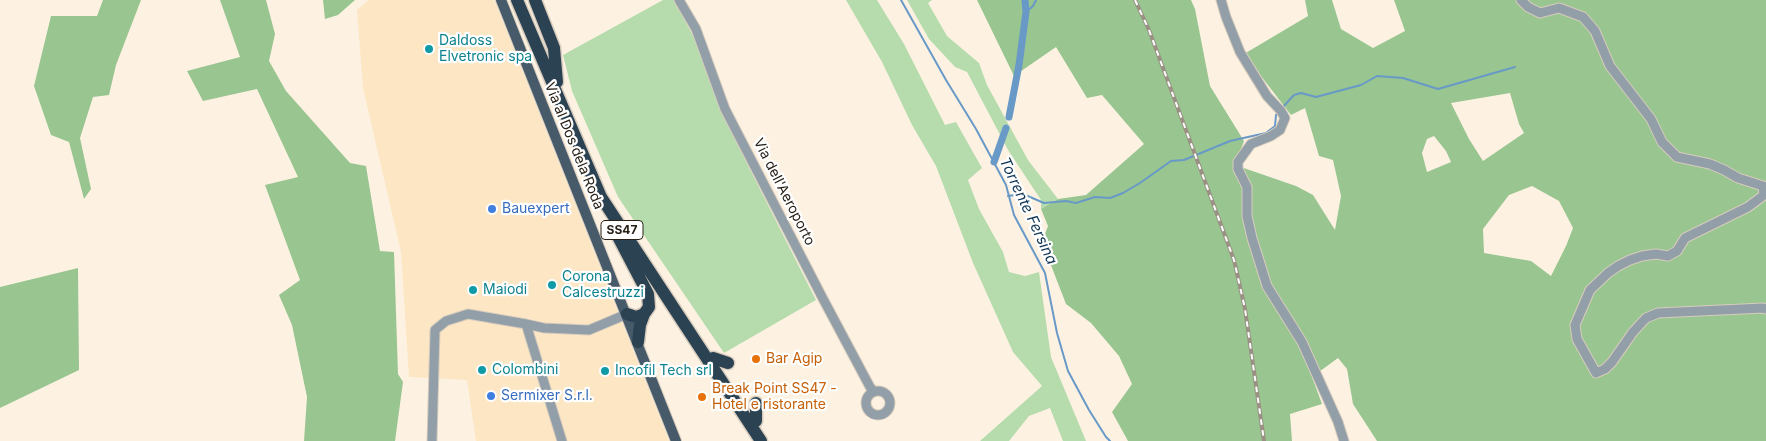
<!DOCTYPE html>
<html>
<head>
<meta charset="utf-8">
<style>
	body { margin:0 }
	canvas { display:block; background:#fdf2e2 }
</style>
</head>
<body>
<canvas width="1766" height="441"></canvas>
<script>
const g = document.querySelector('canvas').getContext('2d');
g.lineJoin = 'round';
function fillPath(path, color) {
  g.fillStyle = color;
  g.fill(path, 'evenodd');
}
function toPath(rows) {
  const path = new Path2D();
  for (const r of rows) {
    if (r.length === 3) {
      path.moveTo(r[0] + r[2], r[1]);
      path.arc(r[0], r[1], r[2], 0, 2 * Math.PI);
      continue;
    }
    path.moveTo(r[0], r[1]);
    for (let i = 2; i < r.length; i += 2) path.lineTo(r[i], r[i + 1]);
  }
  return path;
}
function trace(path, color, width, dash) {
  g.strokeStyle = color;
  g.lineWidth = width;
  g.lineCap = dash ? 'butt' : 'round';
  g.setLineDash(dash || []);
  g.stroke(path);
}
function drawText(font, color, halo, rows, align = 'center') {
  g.font = font + ' Inter,sans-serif';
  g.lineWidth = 4.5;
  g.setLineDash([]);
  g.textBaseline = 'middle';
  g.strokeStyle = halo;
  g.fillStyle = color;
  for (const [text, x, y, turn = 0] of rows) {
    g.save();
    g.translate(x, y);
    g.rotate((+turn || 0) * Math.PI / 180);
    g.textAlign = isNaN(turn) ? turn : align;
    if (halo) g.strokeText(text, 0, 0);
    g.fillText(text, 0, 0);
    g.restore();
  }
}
fillPath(toPath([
	[369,0,494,0,669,441,476,441,467,380,409,377,401,252,363,88,357,10]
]), '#fce6c4');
fillPath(toPath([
	[663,0,674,0,698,45,720,110,816,300,724,353,618,197,572,91,563,55],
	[846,0,877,0,904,44,945,125,956,122,982,168,968,180,979,209,1003,252,1009,272,1025,276,1039,272,1051,357,1086,441,1063,441,1050,408,1029,416,1009,441,980,441,1042,386,1013,352,973,263,936,166,912,125,882,62],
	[907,0,932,0,928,3,947,36,979,63,987,85,1028,160,1058,199,1041,209,1041,200,1008,150,967,72,955,67,929,39]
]), '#b6dcae');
fillPath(toPath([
	[103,0,141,0,116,65,109,95,93,97,80,138,91,189,84,199,69,142,51,135,34,86,51,16,97,16],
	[220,0,266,0,275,34,269,61,286,91,350,163,366,166,380,251,394,252,398,374,403,382,395,441,304,441,307,397,292,325,279,295,300,280,265,185,298,177,257,89,203,101,187,71,240,57],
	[323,0,355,0,338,15,325,19],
	[977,0,1191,0,1195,9,1210,86,1244,141,1235,165,1296,186,1313,195,1335,230,1341,196,1333,160,1319,156,1305,108,1291,115,1244,54,1308,16,1305,0,1332,0,1341,29,1373,48,1405,31,1394,0,1766,0,1766,441,1377,441,1353,404,1347,369,1338,358,1312,377,1322,404,1290,414,1292,441,1128,441,1112,412,1132,384,1119,356,1091,323,1066,304,1042,242,1048,226,1041,209,1058,199,1086,195,1144,144,1102,95,1087,98,1056,47,1014,76],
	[1510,93,1519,124,1524,133,1483,161,1469,139,1451,103],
	[1434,136,1446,151,1451,162,1427,172,1422,153,1427,139],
	[1532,186,1559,201,1573,228,1566,246,1551,276,1531,261,1484,253,1483,229,1509,195],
	[78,268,79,370,0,408,0,287]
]), '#99c590');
trace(toPath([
	[901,0,946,80,976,129,1006,185,1014,215,1045,273,1057,333,1068,371,1089,410,1106,437,1110,441],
	[1026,12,1033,6,1036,0],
	[1282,108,1294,95,1301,93,1316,97,1361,85,1377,76,1403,78,1438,89,1515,67],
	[1008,196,1023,194,1044,203,1066,201,1076,203,1095,197,1110,198,1123,193,1140,183,1171,161,1184,160,1230,141,1266,133,1275,126,1276,115,1279,112]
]), '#6899c7', 2);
trace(toPath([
	[1009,117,1019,65,1026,12,1025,0],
	[994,162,1006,128]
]), '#6899c7', 7);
const minor = toPath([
	[679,0,696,29,725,109,821,295,870,387,874,392],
	[1221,0,1226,17,1240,52,1267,96,1281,111,1285,118,1280,130,1271,136,1251,144,1238,162,1238,169,1247,187,1247,216,1252,238,1267,286,1302,342,1338,422,1344,441],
	[1521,0,1528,7,1540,13,1559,8,1583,17,1595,31,1610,66,1651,119,1662,142,1677,157,1710,164,1724,170,1738,178,1763,186,1764,195,1748,207,1685,238,1677,251,1668,256,1656,254,1642,256,1630,260,1618,266,1608,273,1590,290,1575,325,1577,339,1596,373,1605,369,1612,362,1633,332,1646,318,1658,313,1763,308,1766,309],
	[526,324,562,441],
	[878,403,12],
	[432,441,435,330,446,321,468,314,526,324,544,328,589,330,627,314]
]);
const major = toPath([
	[501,0,676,441]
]);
const highway = toPath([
	[517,0,601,197,761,441],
	[535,0,554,48,557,82],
	[612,225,648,294,649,307,644,314,640,325,638,342],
	[627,314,636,317,644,314],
	[713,358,728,363],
	[756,421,756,403]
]);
trace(minor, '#d7ccbd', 11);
trace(major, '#d7ccbd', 12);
trace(highway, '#d7ccbd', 15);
trace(minor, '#939fa8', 9);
trace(major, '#465a69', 10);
trace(highway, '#2b4252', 12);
const rail = toPath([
	[1135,0,1149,30,1234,260,1245,309,1264,441]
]);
trace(rail, '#9a9184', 4);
trace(rail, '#fff', 2, [5.5]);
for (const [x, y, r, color] of [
	[429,49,5,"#0f9aa8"],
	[492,209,5,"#3f7fe0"],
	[552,285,5,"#0f9aa8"],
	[473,290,5,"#0f9aa8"],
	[756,359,5,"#e8710a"],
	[482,370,5,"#0f9aa8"],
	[605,371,5,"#0f9aa8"],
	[491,396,5,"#3f7fe0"],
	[702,397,5,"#e8710a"]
]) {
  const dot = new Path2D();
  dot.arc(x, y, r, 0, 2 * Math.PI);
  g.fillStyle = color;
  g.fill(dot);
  trace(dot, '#fff', 2);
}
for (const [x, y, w] of [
	[622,230,42]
]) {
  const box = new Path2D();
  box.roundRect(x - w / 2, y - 9.5, w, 19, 4);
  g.fillStyle = '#fff';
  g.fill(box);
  trace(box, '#282117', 1);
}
drawText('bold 12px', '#282117', null, [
	["SS47",622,230]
]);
drawText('14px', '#0d838f', '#fff', [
	["Daldoss",439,41],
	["Elvetronic spa",439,57],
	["Corona",562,277],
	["Calcestruzzi",562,293],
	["Maiodi",483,290],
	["Colombini",492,370],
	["Incofil Tech srl",615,371]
], 'left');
drawText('14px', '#282117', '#fff', [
	["Via al Dos dela Roda",574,146,68],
	["Via dell'Aeroporto",784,192,63]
]);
drawText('14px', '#366cbe', '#fff', [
	["Bauexpert",502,209],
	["Sermixer S.r.l.",501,396]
], 'left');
drawText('14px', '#c56008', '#fff', [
	["Bar Agip",766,359],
	["Break Point SS47 -",712,389],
	["Hotel e ristorante",712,405]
], 'left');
drawText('italic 15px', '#113655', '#fff', [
	["Torrente Fersina",1028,211,65]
]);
</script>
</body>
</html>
